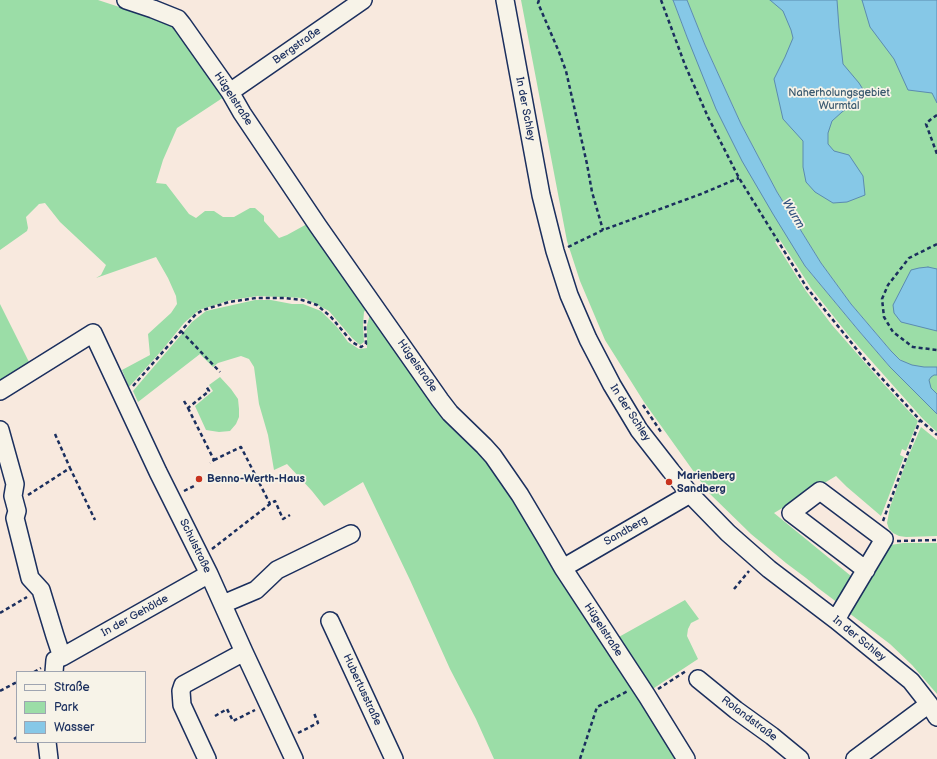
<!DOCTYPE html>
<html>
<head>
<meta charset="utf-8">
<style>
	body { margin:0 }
	#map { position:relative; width:937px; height:759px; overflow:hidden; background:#f8e9de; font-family:"Balsamiq Sans",sans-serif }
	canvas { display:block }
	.legend { position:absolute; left:16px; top:671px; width:130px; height:72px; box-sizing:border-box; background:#f7f3e8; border:1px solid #9fa5b1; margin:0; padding:5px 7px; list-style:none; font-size:12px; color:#1b2f5e }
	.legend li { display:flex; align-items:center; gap:8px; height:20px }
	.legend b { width:20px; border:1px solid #9fa5b1 }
</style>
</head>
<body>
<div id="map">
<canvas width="937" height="759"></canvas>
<ul class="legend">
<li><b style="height:5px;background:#f7f3e8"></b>Straße</li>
<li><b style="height:11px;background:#9bdda7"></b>Park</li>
<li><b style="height:11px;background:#86c8e7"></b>Wasser</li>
</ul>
</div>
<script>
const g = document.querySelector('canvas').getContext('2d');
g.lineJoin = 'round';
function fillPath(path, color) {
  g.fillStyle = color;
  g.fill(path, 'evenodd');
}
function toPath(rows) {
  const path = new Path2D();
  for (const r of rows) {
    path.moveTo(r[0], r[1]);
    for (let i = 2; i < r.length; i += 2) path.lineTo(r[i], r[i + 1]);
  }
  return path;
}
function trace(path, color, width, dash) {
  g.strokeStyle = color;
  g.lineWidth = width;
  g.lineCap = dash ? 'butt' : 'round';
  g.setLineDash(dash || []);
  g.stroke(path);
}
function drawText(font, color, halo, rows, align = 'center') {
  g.font = font + ' "Balsamiq Sans",sans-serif';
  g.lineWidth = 3.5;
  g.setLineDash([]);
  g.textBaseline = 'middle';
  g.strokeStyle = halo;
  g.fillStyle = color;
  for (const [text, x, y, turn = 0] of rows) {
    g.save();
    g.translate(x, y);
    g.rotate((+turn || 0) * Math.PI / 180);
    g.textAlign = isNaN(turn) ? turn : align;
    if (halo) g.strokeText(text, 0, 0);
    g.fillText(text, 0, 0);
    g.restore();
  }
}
fillPath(toPath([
	[0,0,98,0,168,23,178,29,224,97,177,128,163,160,156,183,166,184,189,214,196,218,205,211,214,211,223,217,234,217,250,208,255,208,264,216,264,221,279,238,287,235,307,224,368,306,364,312,363,324,364,342,360,345,352,338,329,311,304,298,258,296,231,300,199,310,184,323,163,349,129,387,122,370,150,355,148,334,171,313,177,304,176,296,168,278,156,257,96,278,101,275,106,265,60,222,45,203,39,204,26,217,28,228,27,231,0,250],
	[521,0,673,0,687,37,805,266,859,331,890,367,937,414,937,432,923,419,850,337,811,288,780,240,775,242,806,291,832,325,881,381,918,421,906,451,902,449,900,455,904,457,881,516,847,487,836,476,774,513,851,576,848,582,846,589,838,603,818,588,806,578,786,563,751,534,709,493,644,402,605,340,580,281,567,241],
	[687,0,937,0,937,394,891,351,851,304,821,263,777,192,741,124,705,45],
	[255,300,271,300,292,304,303,304,321,311,337,327,348,342,359,349,367,348,367,325,371,311,444,420,480,451,529,522,678,759,494,759,476,719,450,669,410,580,363,482,324,506,312,491,287,464,274,470,268,435,259,404,254,367,249,359,241,356,218,363,213,367,200,354,138,402,133,391,192,322,206,311],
	[0,304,30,364,0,384],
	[220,377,231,389,238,399,239,409,239,417,236,424,230,431,219,432,206,430,195,406,213,391,209,385],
	[921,427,937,440,937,536,906,537,899,536,893,533,889,529,887,523,890,507,908,457],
	[903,543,937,543,937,694,912,665,890,644,849,613,884,550,891,545],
	[685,600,699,619,691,623,688,629,687,636,698,659,651,690,617,638]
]), '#9bdda7');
const water = toPath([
	[673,0,687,0,705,45,741,124,777,192,821,263,851,304,891,351,900,360,912,365,924,367,937,367,937,375,934,375,931,377,929,380,931,388,937,394,937,414,890,367,859,331,805,266,773,214,742,161,716,109,687,37,673,0],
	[770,0,837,0,839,28,843,64,859,83,864,91,860,99,842,112,832,121,828,133,828,144,834,151,849,155,863,176,865,195,847,202,833,203,815,192,806,182,803,167,803,141,783,119,774,79,785,57,793,38,791,30,783,11,770,0],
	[862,0,937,0,937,103,932,93,908,90,894,59,870,27,862,0],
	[928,267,937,269,937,331,901,322,894,313,893,305,911,270,919,268,928,267]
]);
fillPath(water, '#86c8e7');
trace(water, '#5b8bb0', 1);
const minor = toPath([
	[126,0,153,9,178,19,182,24,230,92,242,113,318,226,440,400,450,413,484,446,493,456,520,495,548,542,563,568,647,696,686,759],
	[505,0,541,195,555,251,569,295,588,339,612,385,639,430,671,471,690,494,728,533,769,569,836,620,911,681,929,704,937,717],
	[230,92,363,0],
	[0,391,93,333,158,472,209,574,244,652,294,759],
	[0,430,15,484,13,496,17,511,15,518,30,578,41,590,55,636,62,657,55,660,54,672],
	[563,568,690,494],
	[223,604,256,590,277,570,351,534],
	[836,620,841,611,884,539,820,491,791,513,866,570],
	[330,621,394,759],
	[62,657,209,574],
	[698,679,736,710,772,736,800,759],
	[47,742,49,759],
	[207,759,182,705,181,691,183,685,244,652],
	[855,759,929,704]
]);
trace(minor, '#1b2f5e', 20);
trace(toPath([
	[539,0,538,3,559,52,566,71,587,164,592,192,603,230],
	[661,0,685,65,708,117,739,178,807,288,867,362,920,420,937,435],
	[937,115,930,120,926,124,937,154],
	[937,244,909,258,888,285,882,299,884,317,893,332,913,347,937,350],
	[568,247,603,230,701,194,739,178],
	[181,331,220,372],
	[133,386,196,314,203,310,229,302,256,298,284,298,302,300,317,305,331,317,352,342,361,347,366,344,365,325,365,320],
	[184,401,188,408,209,391,206,386],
	[643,405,661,432],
	[188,408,214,460,210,463],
	[55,434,70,468],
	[214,460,241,447,270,504],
	[184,491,194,486],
	[28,495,70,468,95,520],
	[883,521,920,420],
	[897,541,937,540],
	[212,549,270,504,275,501,283,519,290,515],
	[734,589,749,571],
	[0,613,27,597],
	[34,672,41,668],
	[658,689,686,671],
	[0,691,17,682],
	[215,716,227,709,233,721,255,710],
	[298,733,318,723,314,713],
	[14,739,17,737],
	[580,759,597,707,628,691]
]), '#1b2f5e', 2.5, [4, 3]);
trace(minor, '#f7f3e8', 17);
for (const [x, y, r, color] of [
	[199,479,4,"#c8321e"],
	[669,482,4,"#c8321e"]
]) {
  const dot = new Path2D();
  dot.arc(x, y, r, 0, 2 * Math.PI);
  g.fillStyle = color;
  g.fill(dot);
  trace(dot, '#f7f3e8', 1.5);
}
drawText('11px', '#1b2f5e', '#f7f3e8', [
	["Bergstraße",297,46,-35],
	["Hügelstraße",233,99,57],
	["In der Schley",525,109,79],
	["Hügelstraße",417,366,55],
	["In der Schley",630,413,57],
	["Sandberg",626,531,-30],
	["Schulstraße",195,546,64],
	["In der Gehölde",135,616,-29],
	["Hügelstraße",603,630,57],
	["In der Schley",859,639,39],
	["Hubertusstraße",362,690,65],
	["Rolandstraße",749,719,37]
]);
drawText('11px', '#3b5a70', '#f7f3e8', [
	["Naherholungsgebiet",839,93],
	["Wurmtal",839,106]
]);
drawText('bold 11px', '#1b2f5e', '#f7f3e8', [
	["Marienberg",677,476],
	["Sandberg",677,489],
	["Benno-Werth-Haus",207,479]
], 'left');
drawText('italic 12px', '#365580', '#f7f3e8', [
	["Wurm",793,214,59]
]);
</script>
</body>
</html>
